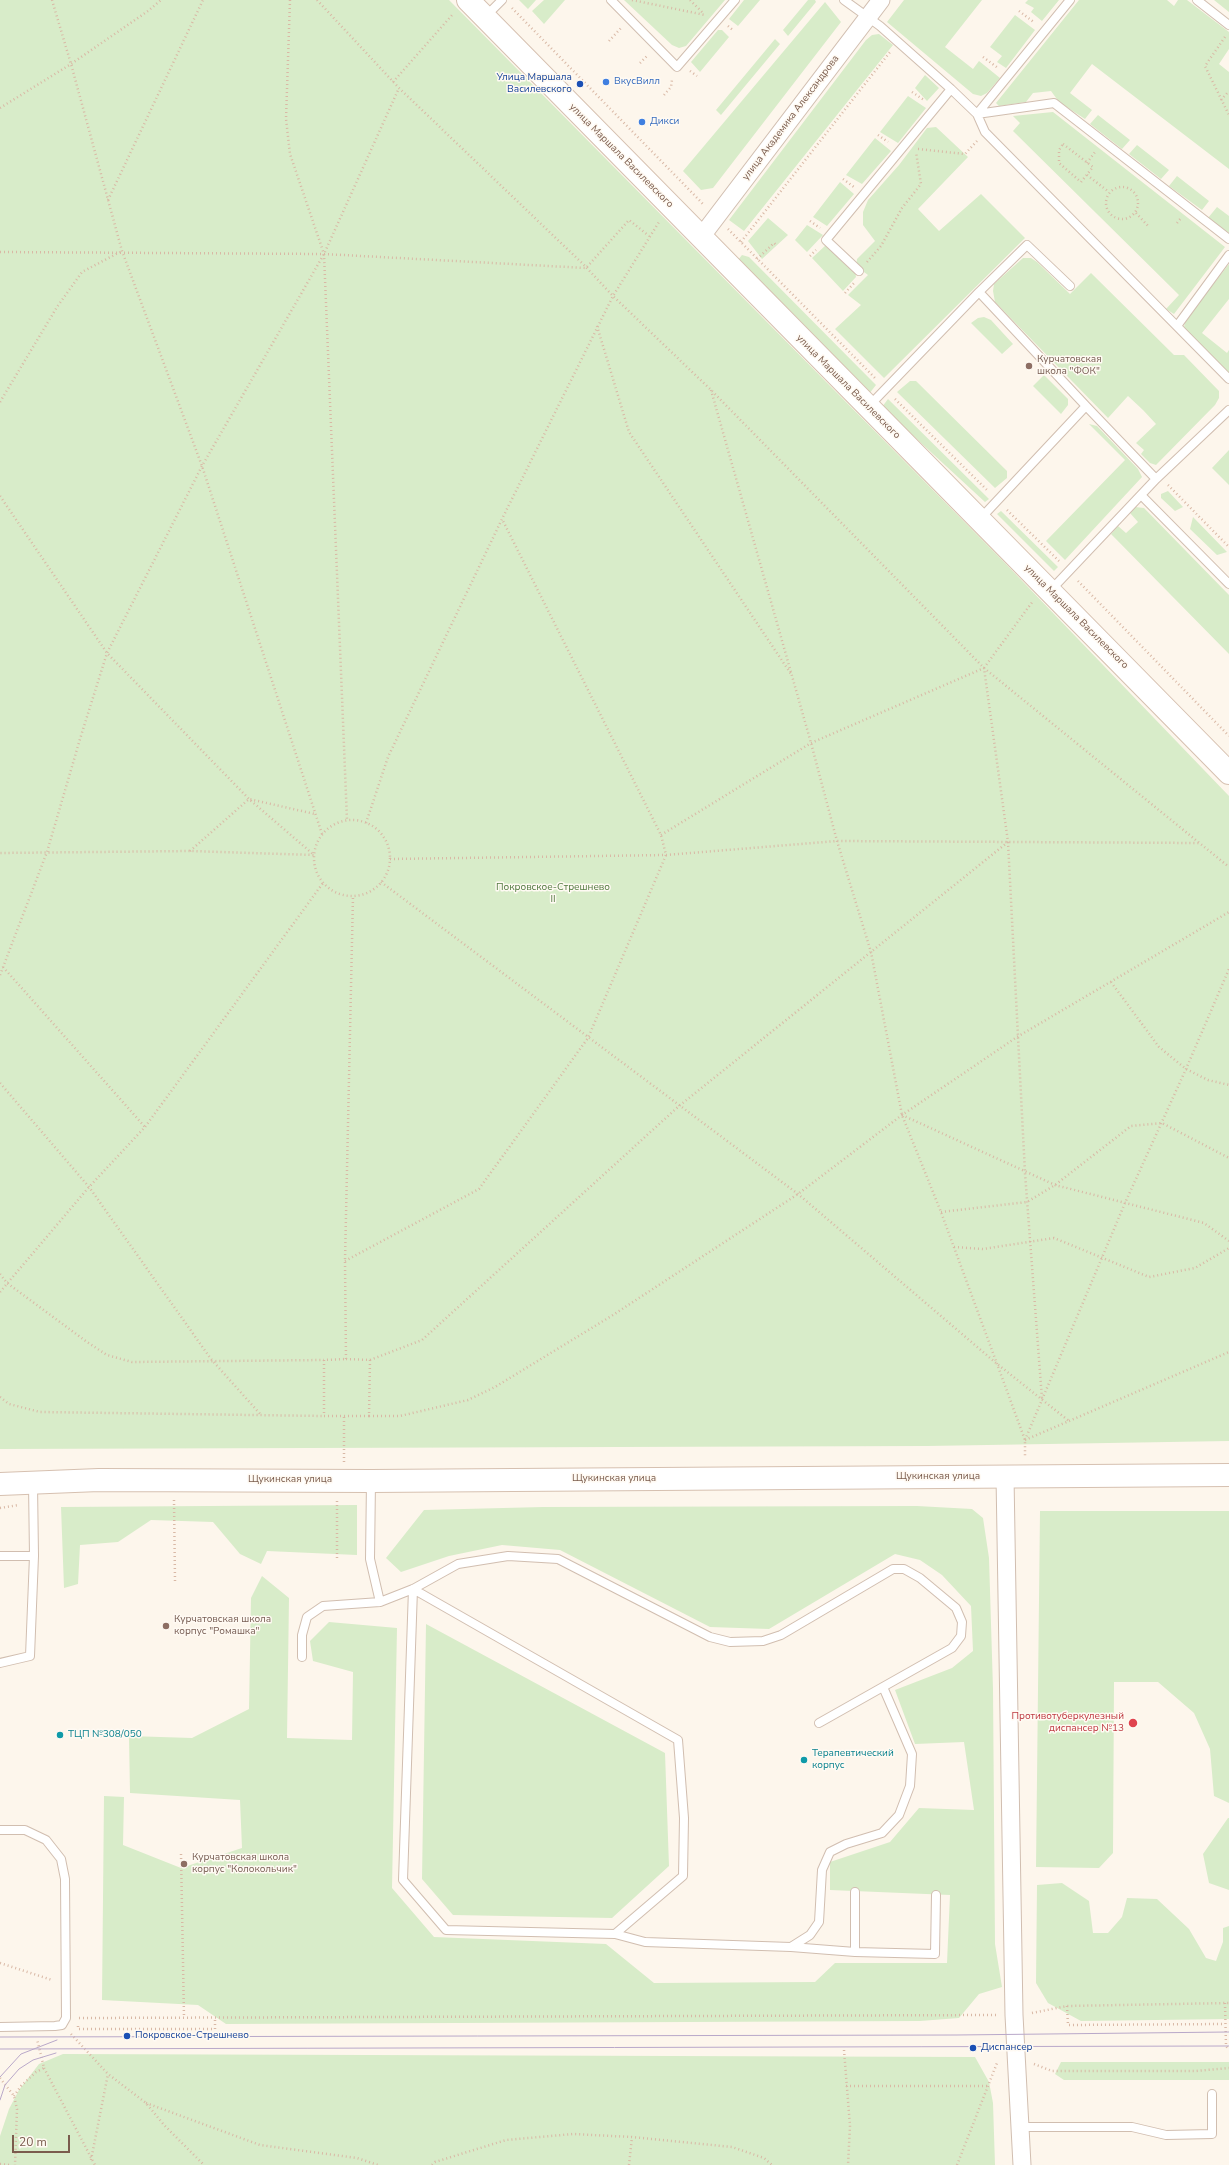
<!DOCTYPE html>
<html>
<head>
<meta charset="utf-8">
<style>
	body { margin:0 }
	#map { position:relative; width:1229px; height:2165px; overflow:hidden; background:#fdf6ec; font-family:"Nunito Sans",sans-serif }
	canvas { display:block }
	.scale { position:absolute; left:12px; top:2135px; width:58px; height:18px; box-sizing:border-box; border:2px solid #7a5c4d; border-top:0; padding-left:5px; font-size:12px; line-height:14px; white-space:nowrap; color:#7a5c4d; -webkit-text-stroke:3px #fffaf3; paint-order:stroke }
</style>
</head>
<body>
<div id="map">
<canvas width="1229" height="2165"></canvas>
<div class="scale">20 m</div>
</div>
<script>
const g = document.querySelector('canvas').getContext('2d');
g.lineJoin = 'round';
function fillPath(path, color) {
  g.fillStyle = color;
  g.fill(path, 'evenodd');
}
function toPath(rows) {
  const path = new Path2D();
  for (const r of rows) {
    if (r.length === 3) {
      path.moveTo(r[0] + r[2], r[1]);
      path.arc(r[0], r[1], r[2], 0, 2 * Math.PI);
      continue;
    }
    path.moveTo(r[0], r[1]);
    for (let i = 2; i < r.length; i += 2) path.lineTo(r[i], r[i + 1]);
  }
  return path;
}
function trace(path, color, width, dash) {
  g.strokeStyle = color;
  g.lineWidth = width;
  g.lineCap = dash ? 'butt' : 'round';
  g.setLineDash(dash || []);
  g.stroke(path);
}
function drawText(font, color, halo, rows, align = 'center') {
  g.font = font + ' "Nunito Sans",sans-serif';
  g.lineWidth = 3;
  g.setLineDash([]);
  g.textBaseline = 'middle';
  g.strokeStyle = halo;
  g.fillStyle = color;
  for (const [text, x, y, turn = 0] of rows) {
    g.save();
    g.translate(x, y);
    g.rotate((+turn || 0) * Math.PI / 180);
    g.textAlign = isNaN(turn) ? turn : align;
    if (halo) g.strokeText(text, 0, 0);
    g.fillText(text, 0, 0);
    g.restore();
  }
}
fillPath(toPath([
	[0,0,449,0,1004,562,1229,796,1229,1441,927,1446,0,1449],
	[519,0,536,0,528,9],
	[544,0,565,0,544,24,532,11],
	[624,0,725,0,686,46,679,48,672,45],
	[744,0,760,0,738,26,729,19],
	[808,0,815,0,816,2,788,36,783,30],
	[904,0,982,0,945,47,973,69,979,61,1000,78,987,93,981,96,973,94,887,22],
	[1028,0,1059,0,1042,21,1031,12,1034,8,1025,3],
	[1079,0,1167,0,1174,6,1178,0,1187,0,1229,32,1229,49,1219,64,1229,72,1229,169,1092,64,1070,93,1092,110,1085,119,1059,102,1051,91,1033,93,1026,102,999,106,996,103],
	[1214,0,1229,0,1229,12],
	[825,2,841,22,713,188,701,190,683,171],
	[1015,15,1035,30,1006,68,997,62,1002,56,990,47],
	[718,30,722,30,729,37,700,72,691,62],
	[879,34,893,45,744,231,729,220,866,40,872,35],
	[775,39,780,44,721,115,716,110],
	[925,75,939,88,927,101,915,88],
	[908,96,926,108,898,143,880,132],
	[1053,112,1225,247,1174,314,1166,309,1179,295,1013,131,1020,123,1013,116],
	[1098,115,1130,140,1122,149,1090,124],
	[936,127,968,157,918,209,939,231,981,194,1025,238,884,378,835,329,861,305,848,295,868,275,856,266,857,259,875,241,863,225,863,212,868,200,899,165,927,128],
	[875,138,891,151,862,184,846,175],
	[1137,145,1169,170,1161,179,1129,154],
	[1177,176,1209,201,1202,210,1169,186],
	[840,182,854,194,827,226,813,217],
	[1217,207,1229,216,1229,233,1208,218],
	[768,218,788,235,762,259,748,241],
	[807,225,823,235,807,252,795,240],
	[826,245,855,271,856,277,843,291,812,258],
	[742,255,749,257,876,385,869,394,738,260],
	[1023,258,1031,258,1037,262,1070,294,1091,273,1174,355,1184,355,1219,391,1219,398,1215,405,1156,465,1150,463,1141,454,1144,450,1136,443,1156,424,1143,410,1128,396,1108,418,995,302,993,291,994,284],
	[1229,264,1229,299,1202,333,1227,353,1229,350,1229,375,1186,334,1184,327,1186,319],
	[984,317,991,320,1013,344,1002,354,971,323,978,318],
	[1044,375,1068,399,1068,405,1061,414,1033,386],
	[910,381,916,381,1007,471,1007,478,995,488,897,392],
	[888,399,989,499,985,502,882,407],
	[1089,424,1097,426,1138,469,1142,477,1065,560,1046,541,1125,460],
	[1229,450,1229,485,1212,468],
	[1168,491,1183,507,1175,511,1161,498,1161,494],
	[1135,507,1144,508,1229,595,1229,654,1111,534,1118,526,1126,533,1138,522,1130,513],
	[1001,511,1058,567,1054,571,997,514],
	[1193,517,1227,552,1217,555,1190,529],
	[357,1505,357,1555,267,1551,261,1564,240,1554,213,1522,151,1520,118,1542,80,1545,78,1584,64,1588,61,1507],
	[917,1506,972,1509,983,1518,989,1558,993,1689,995,1944,1002,1987,979,1994,959,2018,920,2021,226,2024,198,2005,102,2000,104,1796,124,1797,123,1845,181,1868,242,1848,240,1800,130,1793,129,1736,192,1738,249,1709,251,1598,262,1576,289,1598,287,1738,352,1740,353,1672,313,1661,310,1641,329,1622,397,1628,392,1888,434,1937,606,1944,654,1983,815,1982,835,1963,947,1963,950,1895,830,1890,830,1862,890,1842,919,1808,974,1810,964,1742,915,1744,895,1690,952,1668,973,1651,971,1606,942,1575,920,1560,895,1554,769,1629,710,1627,560,1550,502,1545,449,1556,401,1572,386,1558,424,1510,543,1507],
	[1040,1511,1229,1511,1229,1803,1214,1796,1210,1749,1194,1713,1158,1682,1114,1682,1113,1853,1099,1868,1036,1867],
	[426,1624,665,1753,669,1866,612,1918,453,1915,422,1879],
	[1228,1818,1229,1818,1229,1890,1209,1883,1203,1854],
	[1062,1883,1089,1901,1093,1933,1108,1933,1122,1917,1127,1898,1157,1899,1189,1929,1206,1958,1216,1961,1223,1942,1223,1928,1229,1926,1229,2019,1081,2021,1048,2003,1036,1983,1037,1885],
	[63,2054,975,2057,989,2082,993,2103,995,2165,0,2165,0,2136,9,2109,19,2090,39,2064],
	[1061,2062,1229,2062,1229,2080,1064,2080,1055,2074]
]), '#d8ecc9');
const service = toPath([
	[611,0,677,67,735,0],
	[844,0,880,26,951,89,977,114,985,132,1229,379],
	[1197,0,1229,25],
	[485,17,502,0],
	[977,114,1054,103,1229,239],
	[977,114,1070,0],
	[859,271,826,240,951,89],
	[979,292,1027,245,1070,286],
	[1177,326,1229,255],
	[869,406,979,292,1086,406,980,519],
	[1086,406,1156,479],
	[1141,495,1229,584],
	[1050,591,1156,479,1229,410],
	[0,1556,34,1556],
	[413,1589,458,1564,508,1556,558,1559,710,1637,730,1642,763,1641,781,1635,893,1569,904,1569,920,1578,956,1608,962,1622,961,1636,952,1648,819,1723],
	[380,1602,413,1589,403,1880,446,1930,615,1934,683,1876,684,1818,678,1740,413,1589],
	[302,1657,302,1635,307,1617,323,1606,380,1602,370,1559,371,1481],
	[0,1663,30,1656,34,1556,33,1484],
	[0,1830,25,1830,46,1840,61,1859,65,1879,66,2018,62,2025,55,2026,0,2027],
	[855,1892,855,1952],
	[615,1934,645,1942,791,1947,810,1935,819,1922,822,1870,830,1852,846,1844,882,1833,899,1815,910,1786,912,1754,883,1687],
	[791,1947,855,1952,935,1954,936,1895],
	[1020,2127,1132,2127,1166,2135,1212,2134,1212,2094]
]);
const minor = toPath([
	[701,237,881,0],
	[1005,1476,1014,2015,1022,2165]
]);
const secondary = toPath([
	[468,0,1229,773],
	[0,1484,99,1480,371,1481,1229,1475]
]);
trace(service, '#d1beb0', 10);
trace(minor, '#d1beb0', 19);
trace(secondary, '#d6c0b0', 24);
trace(toPath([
	[52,0,71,64,122,251,202,466,322,834],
	[290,0,286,119,290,154,324,254,347,820],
	[317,0,399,88,584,265,613,296,711,390,984,668,1229,867],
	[632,0,705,15],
	[690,0,704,14],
	[512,8,704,205],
	[1019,11,1035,23],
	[728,26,734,31],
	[1225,37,1205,66,1229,115],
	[609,41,621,28],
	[983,57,998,68],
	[640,63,648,55],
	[690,71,697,76],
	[393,82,453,14],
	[912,92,924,100],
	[664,95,671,87,672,80],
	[1221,100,1229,91],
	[0,108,71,64,148,11,161,0],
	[878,135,888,142],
	[1063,144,1093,167,1081,182,1059,163,1059,150,1063,144],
	[918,149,965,154,977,141],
	[1087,163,1095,152],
	[1087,175,1109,192],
	[843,179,854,187],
	[1122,203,16],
	[108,200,203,0],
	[1136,213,1149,227],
	[810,221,820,228],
	[1177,223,1181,218],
	[728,229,876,379],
	[741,242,890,52],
	[0,252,324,254,586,268,629,220,649,236],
	[810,256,816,250],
	[757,259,774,243,776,245],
	[867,262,881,246,902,208,921,184,916,152],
	[845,293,854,283],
	[597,326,629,432,791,674],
	[711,390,811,743,837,841,871,952,902,1115,941,1212,1025,1440,1025,1456],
	[895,399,988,491],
	[0,402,57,307,82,272,120,252],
	[1168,485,1229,547],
	[0,496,107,653,249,799,314,855,190,851,0,853],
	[1007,510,1059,561],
	[1078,581,1229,736],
	[984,668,1033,601],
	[352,858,38],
	[366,823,388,757,502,519,613,296,659,222],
	[661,835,811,743,984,668,1008,842,1025,1173,1042,1399],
	[190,851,249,799,315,814],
	[390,859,666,855,837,841,1199,843],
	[381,882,798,1194,996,1363,1069,1421],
	[3,967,145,1127],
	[0,975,47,852,80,739,107,653,202,466,324,254,399,88],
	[1111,982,1159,1047,1186,1069,1208,1080,1229,1085],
	[0,1083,89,1187,211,1359,261,1415],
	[902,1115,1055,1185,1204,1223,1229,1241],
	[941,1212,1027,1202,1055,1185,1131,1126,1162,1123,1229,1158],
	[954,1247,983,1249,1054,1238,1149,1277,1195,1268,1229,1248],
	[345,1261,479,1189,588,1038,666,855,661,835,502,519],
	[0,1274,7,1283,87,1342,107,1355,132,1362,324,1360],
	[0,1292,89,1187,145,1127,323,883],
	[346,1359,345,1261,353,896],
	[346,1359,370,1360,369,1416,324,1416,324,1360,346,1359],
	[370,1360,422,1340,679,1106,1008,842],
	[0,1397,9,1404,40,1412,324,1416],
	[369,1416,400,1416,468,1400,495,1387,613,1315,798,1194,902,1115,1017,1037,1229,912],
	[1025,1440,1125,1203,1186,1069,1229,969],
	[1025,1440,1229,1352],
	[344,1462,344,1417],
	[174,1500,175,1581],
	[0,1508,19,1505],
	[337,1558,337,1501],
	[181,1854,184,2017],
	[0,1963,52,1980],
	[1225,2003,1226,2046,1229,2050],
	[1067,2006,1068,2025,1225,2024],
	[1032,2013,1067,2006,1229,2003],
	[79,2018,996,2015],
	[78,2026,78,2029,215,2029,215,2017],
	[71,2034,108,2074,146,2103,164,2125,204,2165],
	[844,2050,850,2126,848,2165],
	[1034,2064,1052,2071,1196,2071,1229,2068],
	[44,2068,95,2165],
	[0,2078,14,2096,17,2109,15,2165],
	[846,2086,989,2086],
	[14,2096,21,2086,36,2072,44,2068,37,2039],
	[146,2103,260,2145,357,2158,378,2165],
	[91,2160,108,2074],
	[0,2164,10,2165],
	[432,2165,435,2162,506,2140,573,2134,632,2137,732,2147,764,2158,772,2165],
	[629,2165,632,2137],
	[957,2165,997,2063]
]), '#d9b8a5', 2.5, [1, 3]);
trace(service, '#fff', 8);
trace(minor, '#fff', 17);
trace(secondary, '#fff', 22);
trace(toPath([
	[0,2037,956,2035,1229,2032],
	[0,2049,1229,2046],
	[0,2077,21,2054,57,2040],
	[0,2100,5,2085,19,2069,33,2060,56,2053]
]), '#b9a8c9', 1);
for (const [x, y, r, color] of [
	[606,82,4,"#3f7fe0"],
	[580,84,4,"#1a4fb4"],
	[642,122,4,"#3f7fe0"],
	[1029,366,4,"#8d6e63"],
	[166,1626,4,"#8d6e63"],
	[1133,1723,5,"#e0444e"],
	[60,1735,4,"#0f9aa8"],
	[804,1760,4,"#0f9aa8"],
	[184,1864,4,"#8d6e63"],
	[127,2036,4,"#1a4fb4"],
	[973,2048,4,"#1a4fb4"]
]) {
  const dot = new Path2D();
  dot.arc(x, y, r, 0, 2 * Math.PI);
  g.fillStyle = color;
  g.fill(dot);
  trace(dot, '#fffaf3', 1.5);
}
drawText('10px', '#164399', '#fffaf3', [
	["Улица Маршала",572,78,"right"],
	["Василевского",572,90,"right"],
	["Покровское-Стрешнево",135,2036],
	["Диспансер",981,2048]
], 'left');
drawText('10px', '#366cbe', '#fffaf3', [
	["ВкусВилл",614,82],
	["Дикси",650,122]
], 'left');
drawText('10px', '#7a5c4d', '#fffaf3', [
	["улица Академика Александрова",791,118,-53],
	["улица Маршала Василевского",621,156,45],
	["улица Маршала Василевского",848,387,45],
	["улица Маршала Василевского",1076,617,45],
	["Щукинская улица",938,1477],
	["Щукинская улица",614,1479],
	["Щукинская улица",290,1480]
]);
drawText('10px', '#785e54', '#fffaf3', [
	["Курчатовская",1037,360],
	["школа \"ФОК\"",1037,372],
	["Курчатовская школа",174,1620],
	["корпус \"Ромашка\"",174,1632],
	["Курчатовская школа",192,1858],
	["корпус \"Колокольчик\"",192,1870]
], 'left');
drawText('10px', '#537a41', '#fffaf3', [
	["Покровское-Стрешнево",553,888],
	["II",553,900]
]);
drawText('10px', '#be3a42', '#fffaf3', [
	["Противотуберкулезный",1124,1717],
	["диспансер №13",1124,1729]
], 'right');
drawText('10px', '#0d838f', '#fffaf3', [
	["ТЦП №308/050",68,1735],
	["Терапевтический",812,1754],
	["корпус",812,1766]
], 'left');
</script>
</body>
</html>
